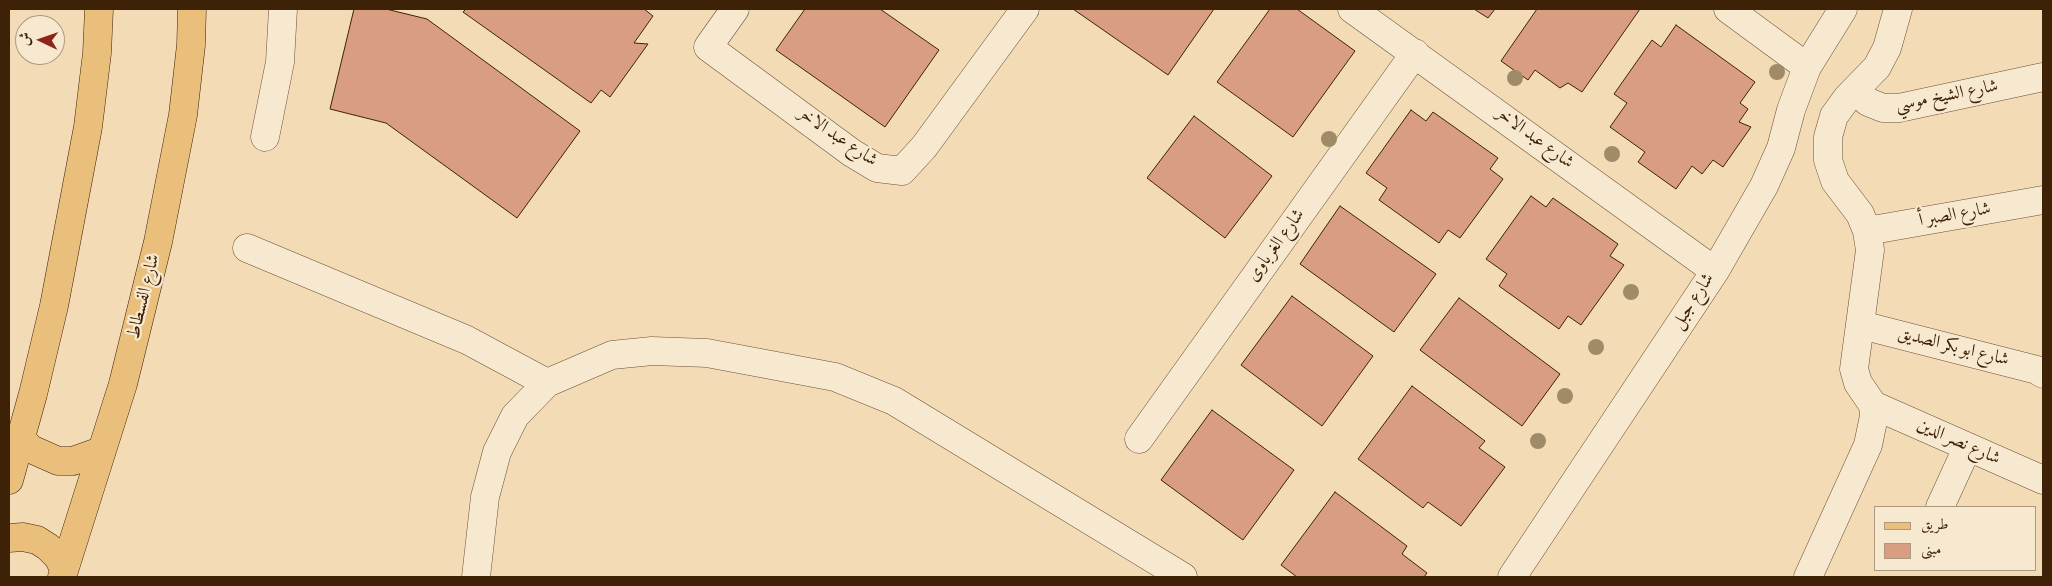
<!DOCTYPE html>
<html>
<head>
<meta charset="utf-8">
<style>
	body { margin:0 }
	#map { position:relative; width:2052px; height:586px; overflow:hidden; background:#f3dbb6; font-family:Vollkorn,Amiri,serif }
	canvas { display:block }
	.frame { position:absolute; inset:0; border:10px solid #3e2208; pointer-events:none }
	.legend { position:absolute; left:1874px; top:506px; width:162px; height:65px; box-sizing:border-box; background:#f7e8d0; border:1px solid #ad9980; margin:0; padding:6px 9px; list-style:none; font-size:15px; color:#3e2208 }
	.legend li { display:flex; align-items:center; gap:10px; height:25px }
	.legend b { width:25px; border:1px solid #ad9980 }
	.north { position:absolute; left:15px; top:15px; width:50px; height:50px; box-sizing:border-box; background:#f7e8d0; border:1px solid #ad9980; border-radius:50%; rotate:273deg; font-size:14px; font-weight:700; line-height:20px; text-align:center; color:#3e2208 }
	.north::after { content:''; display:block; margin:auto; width:18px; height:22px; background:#8f2418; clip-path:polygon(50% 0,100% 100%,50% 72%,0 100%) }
</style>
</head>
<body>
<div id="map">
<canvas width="2052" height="586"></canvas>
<div class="frame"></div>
<ul class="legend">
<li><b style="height:6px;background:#eabe7b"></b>طريق</li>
<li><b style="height:14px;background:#d99d81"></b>مبنى</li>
</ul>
<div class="north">ش</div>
</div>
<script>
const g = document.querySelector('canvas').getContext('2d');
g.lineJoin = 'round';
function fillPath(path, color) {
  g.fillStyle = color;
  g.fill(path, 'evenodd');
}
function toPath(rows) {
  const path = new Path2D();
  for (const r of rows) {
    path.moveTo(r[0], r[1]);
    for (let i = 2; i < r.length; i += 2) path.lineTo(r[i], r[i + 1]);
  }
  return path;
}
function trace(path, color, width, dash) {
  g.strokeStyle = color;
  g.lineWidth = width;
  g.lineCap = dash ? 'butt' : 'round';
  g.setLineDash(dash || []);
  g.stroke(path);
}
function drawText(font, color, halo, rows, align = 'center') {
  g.font = font + ' Vollkorn,Amiri,serif';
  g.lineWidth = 4.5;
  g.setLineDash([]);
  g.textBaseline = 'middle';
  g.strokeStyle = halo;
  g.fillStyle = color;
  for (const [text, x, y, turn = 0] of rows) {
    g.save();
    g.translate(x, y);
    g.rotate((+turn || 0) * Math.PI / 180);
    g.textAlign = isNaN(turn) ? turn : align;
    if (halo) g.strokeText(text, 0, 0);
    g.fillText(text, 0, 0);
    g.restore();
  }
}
const building = toPath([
	[354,9,386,9,427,19,580,131,517,218,386,123,330,109,354,9],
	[466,9,644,9,653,16,634,43,648,44,610,97,601,90,591,103,463,12,466,9],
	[805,9,880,9,939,50,885,127,776,50,805,9],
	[1073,9,1214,9,1168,75,1073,9],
	[1270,9,1297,9,1355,51,1293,137,1217,82,1270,9],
	[1474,9,1495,9,1488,18,1474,9],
	[1537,9,1640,9,1582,92,1568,83,1560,88,1535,70,1528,80,1501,61,1537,9],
	[1676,25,1755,82,1740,103,1748,109,1739,122,1751,127,1723,167,1713,160,1702,174,1692,166,1676,189,1638,162,1645,152,1610,127,1627,103,1614,94,1652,40,1661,47,1676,25],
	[1411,110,1426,121,1433,112,1498,158,1490,169,1503,179,1460,238,1448,230,1439,243,1379,200,1387,188,1366,173,1411,110],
	[1194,116,1272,176,1225,238,1147,178,1194,116],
	[1531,196,1546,207,1553,198,1618,244,1610,256,1624,265,1581,325,1568,316,1559,329,1499,286,1507,274,1486,259,1531,196],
	[1340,206,1436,274,1394,332,1300,264,1340,206],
	[1292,296,1373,356,1322,426,1241,365,1292,296],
	[1459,298,1560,374,1522,426,1420,350,1459,298],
	[1412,386,1485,441,1479,448,1505,467,1461,526,1428,502,1423,508,1358,459,1412,386],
	[1212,410,1294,470,1243,540,1161,480,1212,410],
	[1335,492,1407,546,1402,554,1427,573,1424,577,1297,577,1281,565,1335,492]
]);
fillPath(building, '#d99d81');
trace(building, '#3e2208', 1);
const street = toPath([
	[735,9,708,47,852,153,877,168,902,171,924,147,1025,9],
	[1352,9,1715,271],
	[1728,9,1807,67],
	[1856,91,1868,102,1883,108,1899,108,2043,77],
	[265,137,280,62,283,9],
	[1867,231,2043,200],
	[247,248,467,340,547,383],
	[1861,325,2037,370,2043,374],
	[1873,405,2043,480],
	[1139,439,1415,53],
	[1940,507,1967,448],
	[476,577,485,497,497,452,515,416,547,383,612,355,652,351,707,353,835,377,894,401,1183,577],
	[1512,577,1715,271,1764,186,1781,148,1791,110,1807,67,1843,9],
	[1808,577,1868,445,1874,416,1873,405,1858,383,1854,369,1870,250,1867,231,1860,214,1835,181,1828,160,1828,137,1834,116,1847,98,1877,67,1887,48,1898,9]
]);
const primary = toPath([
	[21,439,31,449,58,461,73,461,101,451],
	[9,480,33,394,54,306,88,127,97,53,99,9],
	[9,538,23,537,37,540,48,547,58,557,64,569],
	[62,577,123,384,158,242,183,115,191,45,192,9]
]);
trace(street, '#6b5034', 29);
trace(primary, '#3e2208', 29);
trace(street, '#f7e8d0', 28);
trace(primary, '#eabe7b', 28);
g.fillStyle = '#a08b69';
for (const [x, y] of [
	[1777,72],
	[1515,78],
	[1329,139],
	[1612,154],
	[1631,292],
	[1596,347],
	[1565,396],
	[1538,441]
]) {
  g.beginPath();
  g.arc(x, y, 8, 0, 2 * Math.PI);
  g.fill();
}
drawText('18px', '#3e2208', '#f7e8d0', [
	["شارع الشيخ موسي",1947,97,-11],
	["شارع عبد الاخر",837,138,34],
	["شارع عبد الاخر",1534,139,36],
	["شارع الصبر أ",1955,216,-10],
	["شارع الغرباوى",1277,246,-54],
	["شارع الفسطاط",145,297,-76],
	["شارع جبل",1694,302,-57],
	["شارع ابو بكر الصديق",1953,348,14],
	["شارع نصر الدين",1958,443,24]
]);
</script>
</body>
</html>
